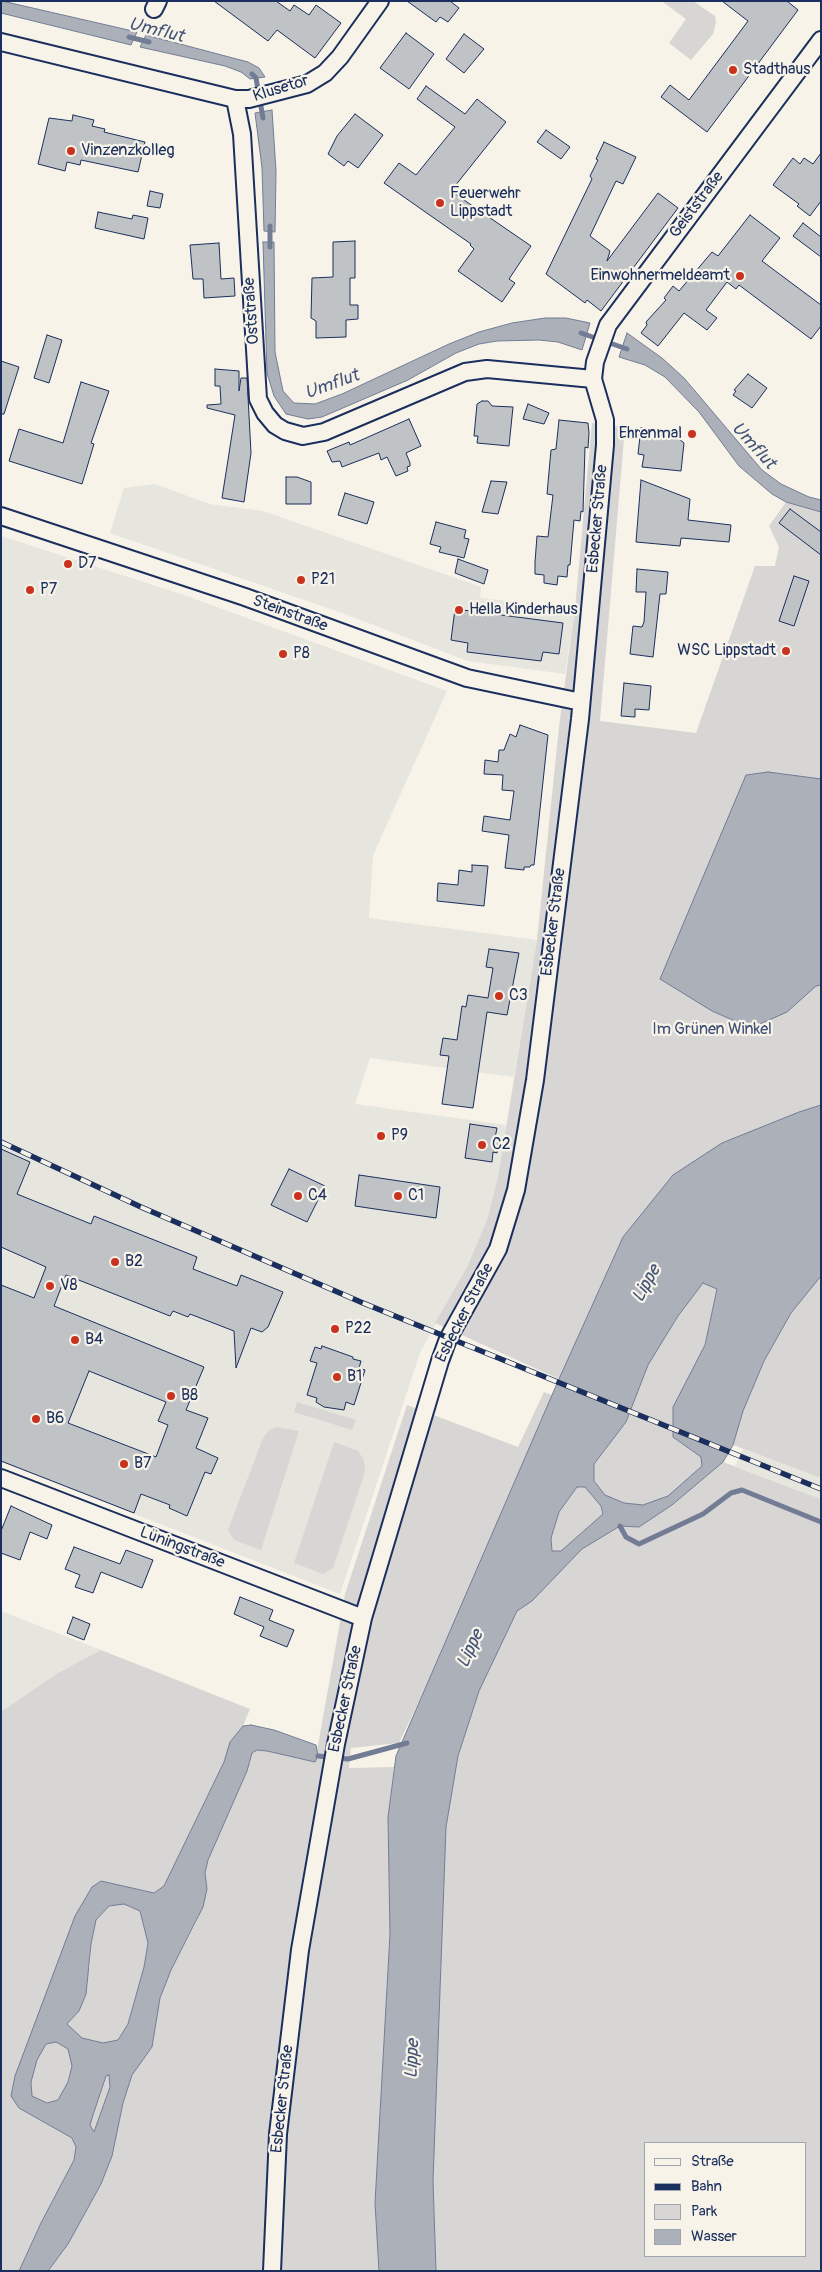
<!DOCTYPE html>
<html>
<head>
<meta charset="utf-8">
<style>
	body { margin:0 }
	#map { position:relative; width:822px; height:2272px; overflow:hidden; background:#f7f3e8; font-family:Pangolin,sans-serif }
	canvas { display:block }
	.frame { position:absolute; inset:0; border:2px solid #1b2f5e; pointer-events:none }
	.legend { position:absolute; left:644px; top:2142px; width:162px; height:115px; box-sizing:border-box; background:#f7f3e8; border:1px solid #9fa5b1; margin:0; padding:6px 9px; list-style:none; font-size:15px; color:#1b2f5e }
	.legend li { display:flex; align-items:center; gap:10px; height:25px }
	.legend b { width:25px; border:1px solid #9fa5b1 }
</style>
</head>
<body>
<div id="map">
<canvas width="822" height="2272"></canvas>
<div class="frame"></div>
<ul class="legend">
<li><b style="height:6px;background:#f7f3e8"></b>Straße</li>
<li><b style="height:6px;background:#1b2f5e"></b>Bahn</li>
<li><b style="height:14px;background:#d7d6d4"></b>Park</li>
<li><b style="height:14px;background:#acb0b9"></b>Wasser</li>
</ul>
</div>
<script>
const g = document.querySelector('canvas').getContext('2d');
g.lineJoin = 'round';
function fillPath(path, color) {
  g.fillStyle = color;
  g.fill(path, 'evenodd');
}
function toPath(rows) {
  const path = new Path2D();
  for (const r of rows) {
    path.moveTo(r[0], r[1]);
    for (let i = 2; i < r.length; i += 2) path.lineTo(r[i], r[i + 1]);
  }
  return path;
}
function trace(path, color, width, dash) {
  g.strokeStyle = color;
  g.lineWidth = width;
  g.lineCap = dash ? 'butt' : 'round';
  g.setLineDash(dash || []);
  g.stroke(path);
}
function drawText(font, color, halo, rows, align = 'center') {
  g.font = font + ' Pangolin,sans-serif';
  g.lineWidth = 4.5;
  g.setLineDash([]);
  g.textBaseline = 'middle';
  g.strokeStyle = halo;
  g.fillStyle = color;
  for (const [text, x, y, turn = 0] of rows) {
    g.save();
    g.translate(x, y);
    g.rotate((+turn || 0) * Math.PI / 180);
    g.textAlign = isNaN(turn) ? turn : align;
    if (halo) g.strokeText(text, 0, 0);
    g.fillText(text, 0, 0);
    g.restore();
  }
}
fillPath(toPath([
	[155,484,209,504,263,511,467,582,481,587,480,598,575,608,565,674,468,661,342,613,110,533,124,488],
	[1,536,184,595,447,691,373,855,369,918,537,940,514,1077,370,1058,355,1104,506,1125,498,1176,487,1220,467,1267,420,1353,340,1594,1,1462],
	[743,1449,821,1478,821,1499,735,1466],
	[1,1611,101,1650,38,1801,1,1819]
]), '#e6e5de');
fillPath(toPath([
	[665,1,693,1,715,16,716,22,713,34,691,60,669,43,686,19,664,3],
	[592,423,625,427,600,721,696,733,755,566,775,566,779,547,769,526,786,502,821,512,821,1105,799,1112,623,1237,559,1379,435,1323,467,1267,487,1220,498,1176,537,940,559,727,575,608],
	[821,1276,821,1478,733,1445,743,1411,764,1361,791,1313],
	[703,1283,717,1288,705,1345,673,1407,673,1437,701,1457,702,1466,668,1496,643,1505,624,1503,605,1495,594,1481,594,1464,626,1422,648,1365,678,1316],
	[544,1392,552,1395,549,1404,425,1689,399,1743,351,1748,349,1768,394,1767,388,1817,390,1934,375,2203,379,2271,48,2271,68,2244,101,2184,112,2156,123,2103,132,2075,152,2047,160,1998,171,1970,197,1921,207,1889,205,1873,208,1860,247,1771,252,1753,257,1750,267,1751,315,1762,345,1594,407,1405,518,1447],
	[297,1402,356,1420,352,1430,294,1412],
	[277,1427,299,1431,261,1550,234,1540,228,1530,263,1438,269,1430],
	[334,1442,358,1451,364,1460,365,1472,333,1568,323,1574,294,1563],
	[723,1462,821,1499,821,2271,436,2271,433,2181,446,1827,458,1756,479,1691,517,1611,532,1601,582,1549,620,1526,639,1527,672,1505],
	[646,2143,806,2143,806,2256,646,2256],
	[577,1487,585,1487,601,1506,603,1514,561,1551,552,1551,551,1538,559,1512],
	[101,1650,250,1709,243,1726,230,1742,224,1762,164,1886,154,1893,101,1881,19,2108,72,2138,76,2147,74,2160,41,2223,19,2271,1,2271,1,1712,58,1673],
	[124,1904,140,1911,148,1943,144,1967,128,2024,118,2040,103,2043,82,2038,67,2025,79,2011,90,1965,91,1944,96,1920,109,1906],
	[56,2042,68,2049,72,2066,68,2082,58,2100,47,2103,32,2096,31,2082,37,2060,46,2044],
	[109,2075,110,2087,94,2132,90,2125,106,2076]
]), '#d7d6d4');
const water = toPath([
	[1,1,2,1,137,32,131,45,1,13,1,1],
	[146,35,248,62,259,68,265,77,250,79,241,72,225,66,140,47,146,35],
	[272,110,276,171,275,232,264,231,262,168,255,113,272,110],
	[263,242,274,242,275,352,283,391,294,403,315,404,342,394,449,344,479,332,512,323,545,318,566,318,590,323,582,350,558,342,539,340,497,341,479,344,456,353,408,380,322,417,308,419,286,414,274,396,267,373,263,242],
	[627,333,662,358,684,378,762,470,781,484,809,497,821,500,821,512,786,502,772,494,739,466,699,412,665,377,645,365,619,357,627,333],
	[768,772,821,779,821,985,816,986,787,1012,751,1028,712,1011,660,979,746,775,768,772],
	[821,1105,821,1276,791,1313,764,1361,743,1411,733,1445,723,1462,672,1505,639,1527,620,1526,582,1549,532,1601,517,1611,479,1691,458,1756,446,1827,433,2181,436,2271,379,2271,375,2203,390,1934,388,1817,396,1756,559,1379,623,1237,673,1175,722,1143,799,1112,821,1105],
	[703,1283,717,1289,705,1345,673,1407,673,1437,701,1457,702,1466,668,1496,643,1505,624,1503,605,1495,594,1481,594,1464,626,1422,648,1365,678,1316,703,1283],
	[577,1487,585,1487,601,1506,603,1514,561,1551,552,1551,551,1538,559,1512,577,1487],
	[251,1725,274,1730,316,1745,318,1756,315,1762,267,1751,257,1750,252,1753,247,1771,208,1860,205,1873,207,1889,203,1907,171,1970,160,1998,152,2047,132,2075,123,2103,112,2156,101,2184,68,2244,48,2271,19,2271,41,2223,74,2160,76,2147,72,2138,19,2108,11,2096,15,2076,75,1916,92,1887,101,1881,154,1893,164,1886,224,1762,230,1742,243,1726,251,1725],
	[124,1904,140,1911,148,1943,144,1967,128,2024,118,2040,103,2043,82,2038,67,2024,79,2011,86,1994,91,1944,96,1920,109,1906,124,1904],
	[56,2042,68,2049,72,2066,68,2082,58,2100,47,2103,32,2096,31,2082,37,2060,46,2044,56,2042],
	[109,2075,110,2087,94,2132,90,2125,93,2115,106,2076,109,2075]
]);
fillPath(water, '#acb0b9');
trace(water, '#727c95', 1);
trace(toPath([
	[129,37,149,42],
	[252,74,256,78,263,118],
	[270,247,270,226],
	[581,333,627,349],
	[620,1526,626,1537,639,1544,703,1514,731,1493,742,1490,821,1522],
	[318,1756,348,1759,407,1743]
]), '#727c95', 5);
const building = toPath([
	[214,1,276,1,290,11,294,5,309,15,316,5,341,23,315,58,277,30,268,41,214,1],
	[407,1,450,1,459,8,448,22,440,17,436,22,407,1],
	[722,1,787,1,798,10,707,132,661,97,670,85,689,100,748,21,722,1],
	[406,33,434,54,409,89,380,68,406,33],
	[464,34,484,49,464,73,446,59,464,34],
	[426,86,465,114,477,99,506,122,451,191,531,246,509,279,515,283,502,302,458,271,474,249,470,245,471,244,384,183,399,163,416,175,455,127,417,99,426,86],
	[355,114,383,135,358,168,348,161,344,166,328,154,337,136,355,114],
	[73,115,94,120,92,126,105,129,104,132,145,142,138,172,81,160,80,165,67,162,65,171,38,164,49,118,72,121,73,115],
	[546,130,570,147,561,159,537,142,546,130],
	[604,142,636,157,623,184,616,181,590,236,610,251,607,261,658,193,678,208,601,311,587,300,585,303,546,274,592,179,590,176,598,160,596,159,604,142],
	[821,153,821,201,810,216,797,206,799,204,773,185,793,158,800,164,804,158,813,164,821,153],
	[150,191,163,194,160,208,147,206,150,191],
	[98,212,132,219,133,215,148,218,144,239,95,228,98,212],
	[750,215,780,238,762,261,821,305,821,326,811,339,739,285,736,289,727,282,706,310,717,318,707,330,684,313,658,346,641,333,647,325,646,322,666,300,664,298,673,286,679,291,712,252,718,256,750,215],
	[803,223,821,237,821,257,793,236,803,223],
	[355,241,355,278,350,278,350,305,358,305,358,319,346,320,346,337,316,338,316,321,311,318,312,278,333,277,333,242,355,241],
	[219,243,221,279,234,278,235,296,204,298,203,279,193,279,190,245,219,243],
	[47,335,62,340,49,383,34,378,47,335],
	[1,361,19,367,4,414,1,414,1,361],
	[215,369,239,371,239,391,241,378,247,378,251,453,244,502,222,498,235,415,207,408,207,405,221,404,220,386,215,386,215,369],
	[748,374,767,388,752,408,733,395,736,391,734,390,748,374],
	[81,382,109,391,91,443,94,444,82,484,9,461,19,429,63,443,81,382],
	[482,401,488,401,492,406,513,407,509,446,477,443,478,436,474,436,477,404,482,401],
	[528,404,549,413,544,424,523,419,528,404],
	[409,419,421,446,406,453,410,463,410,466,407,467,408,471,396,476,387,457,381,460,379,453,342,467,340,461,332,462,327,451,349,442,350,445,409,419],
	[559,420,588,423,589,433,588,448,585,447,583,512,581,511,580,521,574,520,570,565,568,565,567,577,558,576,557,585,544,583,544,575,535,574,535,562,537,536,548,537,553,495,547,494,551,450,556,449,559,420],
	[641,428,668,430,684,443,681,471,642,467,644,455,638,454,641,428],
	[286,477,297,477,311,482,311,504,286,504,286,477],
	[641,480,690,499,688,520,731,525,729,542,681,538,680,546,636,542,641,480],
	[491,481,507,482,498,514,482,512,491,481],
	[345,493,374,502,367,524,338,515,345,493],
	[790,509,821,532,821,555,779,523,790,509],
	[436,522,466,530,464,538,469,539,464,558,439,552,441,547,430,544,436,522],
	[458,559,488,570,484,584,455,573,458,559],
	[637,569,668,572,666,594,660,594,653,657,630,654,633,626,642,627,644,622,646,592,636,592,637,569],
	[794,576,809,581,794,626,779,621,794,576],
	[455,609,563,623,559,654,543,652,541,661,467,652,468,643,451,640,455,609],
	[624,683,651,686,649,710,635,709,635,717,621,716,624,683],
	[520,725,548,735,534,865,531,865,530,867,524,867,524,870,505,868,509,835,482,831,484,816,510,820,514,791,502,790,503,775,484,774,485,760,498,762,499,750,504,750,510,734,516,737,520,725],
	[472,865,488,866,484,906,437,901,438,883,458,885,459,870,472,872,472,865],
	[489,949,519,953,507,1015,487,1012,473,1108,442,1104,449,1056,440,1055,443,1038,457,1040,462,1006,466,1007,468,995,488,998,493,968,486,967,489,949],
	[470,1124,497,1128,495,1138,499,1139,497,1153,493,1152,492,1162,465,1158,470,1124],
	[1,1149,30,1162,17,1194,91,1224,94,1216,197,1257,193,1269,237,1286,241,1275,283,1292,268,1327,262,1332,251,1328,236,1368,234,1331,190,1314,188,1317,173,1311,170,1316,66,1275,54,1306,204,1367,186,1410,208,1418,196,1448,218,1458,211,1474,205,1472,187,1516,169,1508,170,1505,141,1494,134,1513,1,1461,1,1285,34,1298,46,1267,1,1247,1,1149],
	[89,1371,166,1402,158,1421,168,1425,156,1457,68,1423,89,1371],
	[289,1169,325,1186,307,1222,271,1205,289,1169],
	[359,1175,440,1187,436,1218,355,1206,359,1175],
	[322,1346,353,1357,353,1359,361,1361,359,1368,365,1370,354,1405,346,1402,344,1410,324,1407,316,1402,317,1398,307,1395,317,1363,310,1361,315,1347,321,1349,322,1346],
	[11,1506,52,1525,47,1539,30,1532,20,1560,1,1553,1,1531,11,1506],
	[74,1547,120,1564,126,1550,153,1560,142,1588,101,1572,93,1593,75,1587,80,1575,65,1569,74,1547],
	[240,1597,273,1610,269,1620,294,1630,287,1647,260,1636,264,1627,234,1614,240,1597],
	[73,1617,90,1624,84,1640,67,1633,73,1617]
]);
fillPath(building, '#c0c3c5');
trace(building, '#1b2f5e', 1);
const street = toPath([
	[154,9,158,1],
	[1,42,235,99,249,99,307,84,325,73,340,57,380,1],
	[235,99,242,134,258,399,265,413,275,425,285,431,303,436,324,432,465,372,487,369,593,379],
	[1,516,245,597,467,678,581,702],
	[1,1478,363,1618],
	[272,2271,278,2134,300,1950,336,1744,363,1618,440,1361,448,1339,498,1249,516,1190,535,1080,580,719,605,445,605,420,593,379,595,362,608,325,821,40]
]);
trace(street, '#1b2f5e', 20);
trace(street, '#f7f3e8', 16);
const rail = toPath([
	[1,1142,141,1207,363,1303,821,1489]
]);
trace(rail, '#1b2f5e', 5.5);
trace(rail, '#f7f3e8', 4, [11]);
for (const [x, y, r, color] of [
	[733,70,5,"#c8321e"],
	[71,151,5,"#c8321e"],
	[440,203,5,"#c8321e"],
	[740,276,5,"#c8321e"],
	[692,434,5,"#c8321e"],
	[68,564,5,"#c8321e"],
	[301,580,5,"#c8321e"],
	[30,590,5,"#c8321e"],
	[459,610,5,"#c8321e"],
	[786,651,5,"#c8321e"],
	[283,654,5,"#c8321e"],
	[499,996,5,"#c8321e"],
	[381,1136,5,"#c8321e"],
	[482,1145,5,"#c8321e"],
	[298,1196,5,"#c8321e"],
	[398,1196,5,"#c8321e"],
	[115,1262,5,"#c8321e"],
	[50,1286,5,"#c8321e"],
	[335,1329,5,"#c8321e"],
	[75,1340,5,"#c8321e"],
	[337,1377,5,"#c8321e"],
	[171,1396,5,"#c8321e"],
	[36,1419,5,"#c8321e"],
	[124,1464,5,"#c8321e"]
]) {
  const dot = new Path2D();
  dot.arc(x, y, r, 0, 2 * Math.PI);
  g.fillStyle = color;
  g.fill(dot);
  trace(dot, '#f7f3e8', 2);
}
drawText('16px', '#1b2f5e', '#f7f3e8', [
	["Stadthaus",743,70],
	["Vinzenzkolleg",81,151],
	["Feuerwehr",450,194],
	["Lippstadt",450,212],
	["Einwohnermeldeamt",730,276,"right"],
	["Ehrenmal",682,434,"right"],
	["D7",78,564],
	["P21",311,580],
	["P7",40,590],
	["Hella Kinderhaus",469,610],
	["WSC Lippstadt",776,651,"right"],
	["P8",293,654],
	["C3",509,996],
	["P9",391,1136],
	["C2",492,1145],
	["C4",308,1196],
	["C1",408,1196],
	["B2",125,1262],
	["V8",60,1286],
	["P22",345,1329],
	["B4",85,1340],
	["B1",347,1377],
	["B8",181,1396],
	["B6",46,1419],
	["B7",134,1464]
], 'left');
drawText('16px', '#1b2f5e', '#f7f3e8', [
	["Klusetor",281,89,-17],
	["Geiststraße",697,205,-53],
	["Oststraße",252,311,-94],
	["Esbecker Straße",598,519,-85],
	["Steinstraße",290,614,20],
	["Esbecker Straße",554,922,-83],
	["Esbecker Straße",465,1313,-63],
	["Lüningstraße",182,1548,21],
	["Esbecker Straße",346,1699,-78],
	["Esbecker Straße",283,2099,-84]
]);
drawText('16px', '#415076', '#f7f3e8', [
	["Im Grünen Winkel",712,1030]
]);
drawText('italic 18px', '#465679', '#f7f3e8', [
	["Umflut",156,31,14],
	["Umflut",332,385,-20],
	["Umflut",753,446,48],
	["Lippe",647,1284,-61],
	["Lippe",471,1649,-65],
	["Lippe",413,2059,-87]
]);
</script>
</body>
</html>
